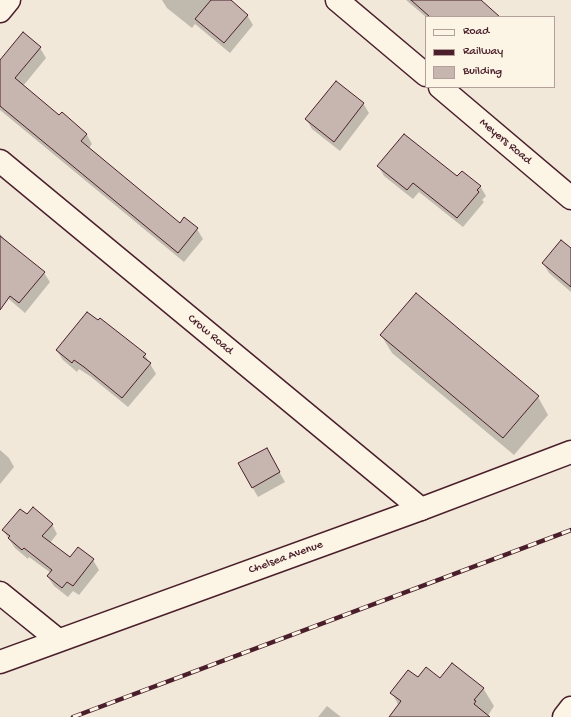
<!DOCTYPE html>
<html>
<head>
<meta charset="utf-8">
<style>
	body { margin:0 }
	#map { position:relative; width:571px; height:717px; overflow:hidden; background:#f1e8da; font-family:"Gochi Hand",sans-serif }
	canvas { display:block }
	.legend { position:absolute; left:425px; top:16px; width:130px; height:72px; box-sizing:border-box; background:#fcf5e5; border:1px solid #b59f9b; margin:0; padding:5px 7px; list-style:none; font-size:12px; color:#4a1f2b }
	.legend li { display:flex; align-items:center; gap:8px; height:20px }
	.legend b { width:20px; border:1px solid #b59f9b }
</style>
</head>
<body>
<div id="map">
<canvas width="571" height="717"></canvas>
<ul class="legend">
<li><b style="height:5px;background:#fcf5e5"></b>Road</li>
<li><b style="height:5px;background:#4a1f2b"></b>Railway</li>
<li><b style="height:11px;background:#c7b6af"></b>Building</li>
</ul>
</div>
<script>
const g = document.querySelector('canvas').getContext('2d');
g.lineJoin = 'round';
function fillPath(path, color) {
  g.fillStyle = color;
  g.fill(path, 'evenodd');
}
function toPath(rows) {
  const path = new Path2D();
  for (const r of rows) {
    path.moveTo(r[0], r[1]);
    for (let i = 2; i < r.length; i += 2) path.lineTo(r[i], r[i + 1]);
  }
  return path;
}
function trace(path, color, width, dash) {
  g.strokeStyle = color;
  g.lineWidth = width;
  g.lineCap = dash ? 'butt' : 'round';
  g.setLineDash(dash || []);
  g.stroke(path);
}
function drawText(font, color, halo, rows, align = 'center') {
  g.font = font + ' "Gochi Hand",sans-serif';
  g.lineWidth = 3;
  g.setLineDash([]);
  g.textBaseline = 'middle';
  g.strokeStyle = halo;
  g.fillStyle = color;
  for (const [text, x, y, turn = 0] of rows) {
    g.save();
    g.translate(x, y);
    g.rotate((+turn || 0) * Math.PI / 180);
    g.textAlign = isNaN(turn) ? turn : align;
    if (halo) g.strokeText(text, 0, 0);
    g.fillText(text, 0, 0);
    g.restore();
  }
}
fillPath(toPath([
	[162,0,229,0,247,15,253,25,230,53,195,24,192,28,167,8],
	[406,0,479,0,496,17,426,17],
	[23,34,40,48,46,58,23,86,59,117,62,114,87,135,92,144,89,148,180,224,184,218,197,229,203,239,184,262,0,110,0,61],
	[363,103,369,113,340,151,312,129,306,119],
	[379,167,480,186,486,196,482,200,484,202,463,227,419,192,413,199,384,176],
	[0,234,11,246,44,273,50,282,25,313,3,294,0,289],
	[562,241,571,248,571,292,549,273,543,263],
	[381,335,538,397,548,415,514,455,392,353],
	[57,351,145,355,156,374,128,407,90,376,79,369,77,372,63,360],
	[266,449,285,482,258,497,239,464],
	[0,450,9,458,14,467,0,484],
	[27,516,52,524,57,534,50,543,70,558,93,560,99,570,79,595,73,591,68,597,54,586,48,577,51,573,29,557,28,559,15,548,3,530],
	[418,678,440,680,483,688,494,706,487,717,390,717,399,706,392,693],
	[327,706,341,717,318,717]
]), '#0003');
const building = toPath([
	[211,0,231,0,248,15,224,43,195,19,211,0],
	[411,0,481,0,500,17,430,17,411,0],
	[23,32,41,47,15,78,59,115,62,112,87,134,81,141,180,223,184,217,198,228,178,253,0,106,0,60,23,32],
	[336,81,364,103,334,142,305,119,336,81],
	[404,134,457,176,462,171,481,186,477,190,479,192,457,218,413,183,407,190,377,166,404,134],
	[0,236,45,272,19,303,10,296,0,310,0,236],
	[561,240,571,248,571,287,542,263,561,240],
	[416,293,539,396,503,438,380,335,416,293],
	[87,312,98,320,100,318,146,354,143,357,151,363,122,398,84,367,74,360,72,363,56,350,87,312],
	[267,448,280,472,252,488,238,463,267,448],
	[33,507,53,524,42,536,70,557,78,547,94,559,73,586,67,582,62,588,47,576,52,570,24,548,22,550,8,538,10,536,2,530,20,509,27,514,33,507],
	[452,663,484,688,474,700,476,701,474,704,490,717,389,717,401,701,390,693,408,670,418,677,426,667,440,678,452,663]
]);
fillPath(building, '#c7b6af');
trace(building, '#4a1f2b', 1);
const minor = toPath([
	[337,0,426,75],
	[0,11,9,0],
	[440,87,571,198],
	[0,161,421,509],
	[0,593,58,640]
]);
const major = toPath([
	[0,662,421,509,571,452],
	[564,717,571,708]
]);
trace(minor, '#4a1f2b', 25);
trace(major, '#4a1f2b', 25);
trace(minor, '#fcf5e5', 22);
trace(major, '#fcf5e5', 22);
const rail = toPath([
	[73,717,571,530]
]);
trace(rail, '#4a1f2b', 4.5);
trace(rail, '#fcf5e5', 3, [9]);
drawText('12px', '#4a1f2b', '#fcf5e5', [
	["Meyers Road",505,142,40],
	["Crow Road",210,335,40],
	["Chelsea Avenue",286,558,-20]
]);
</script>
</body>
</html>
